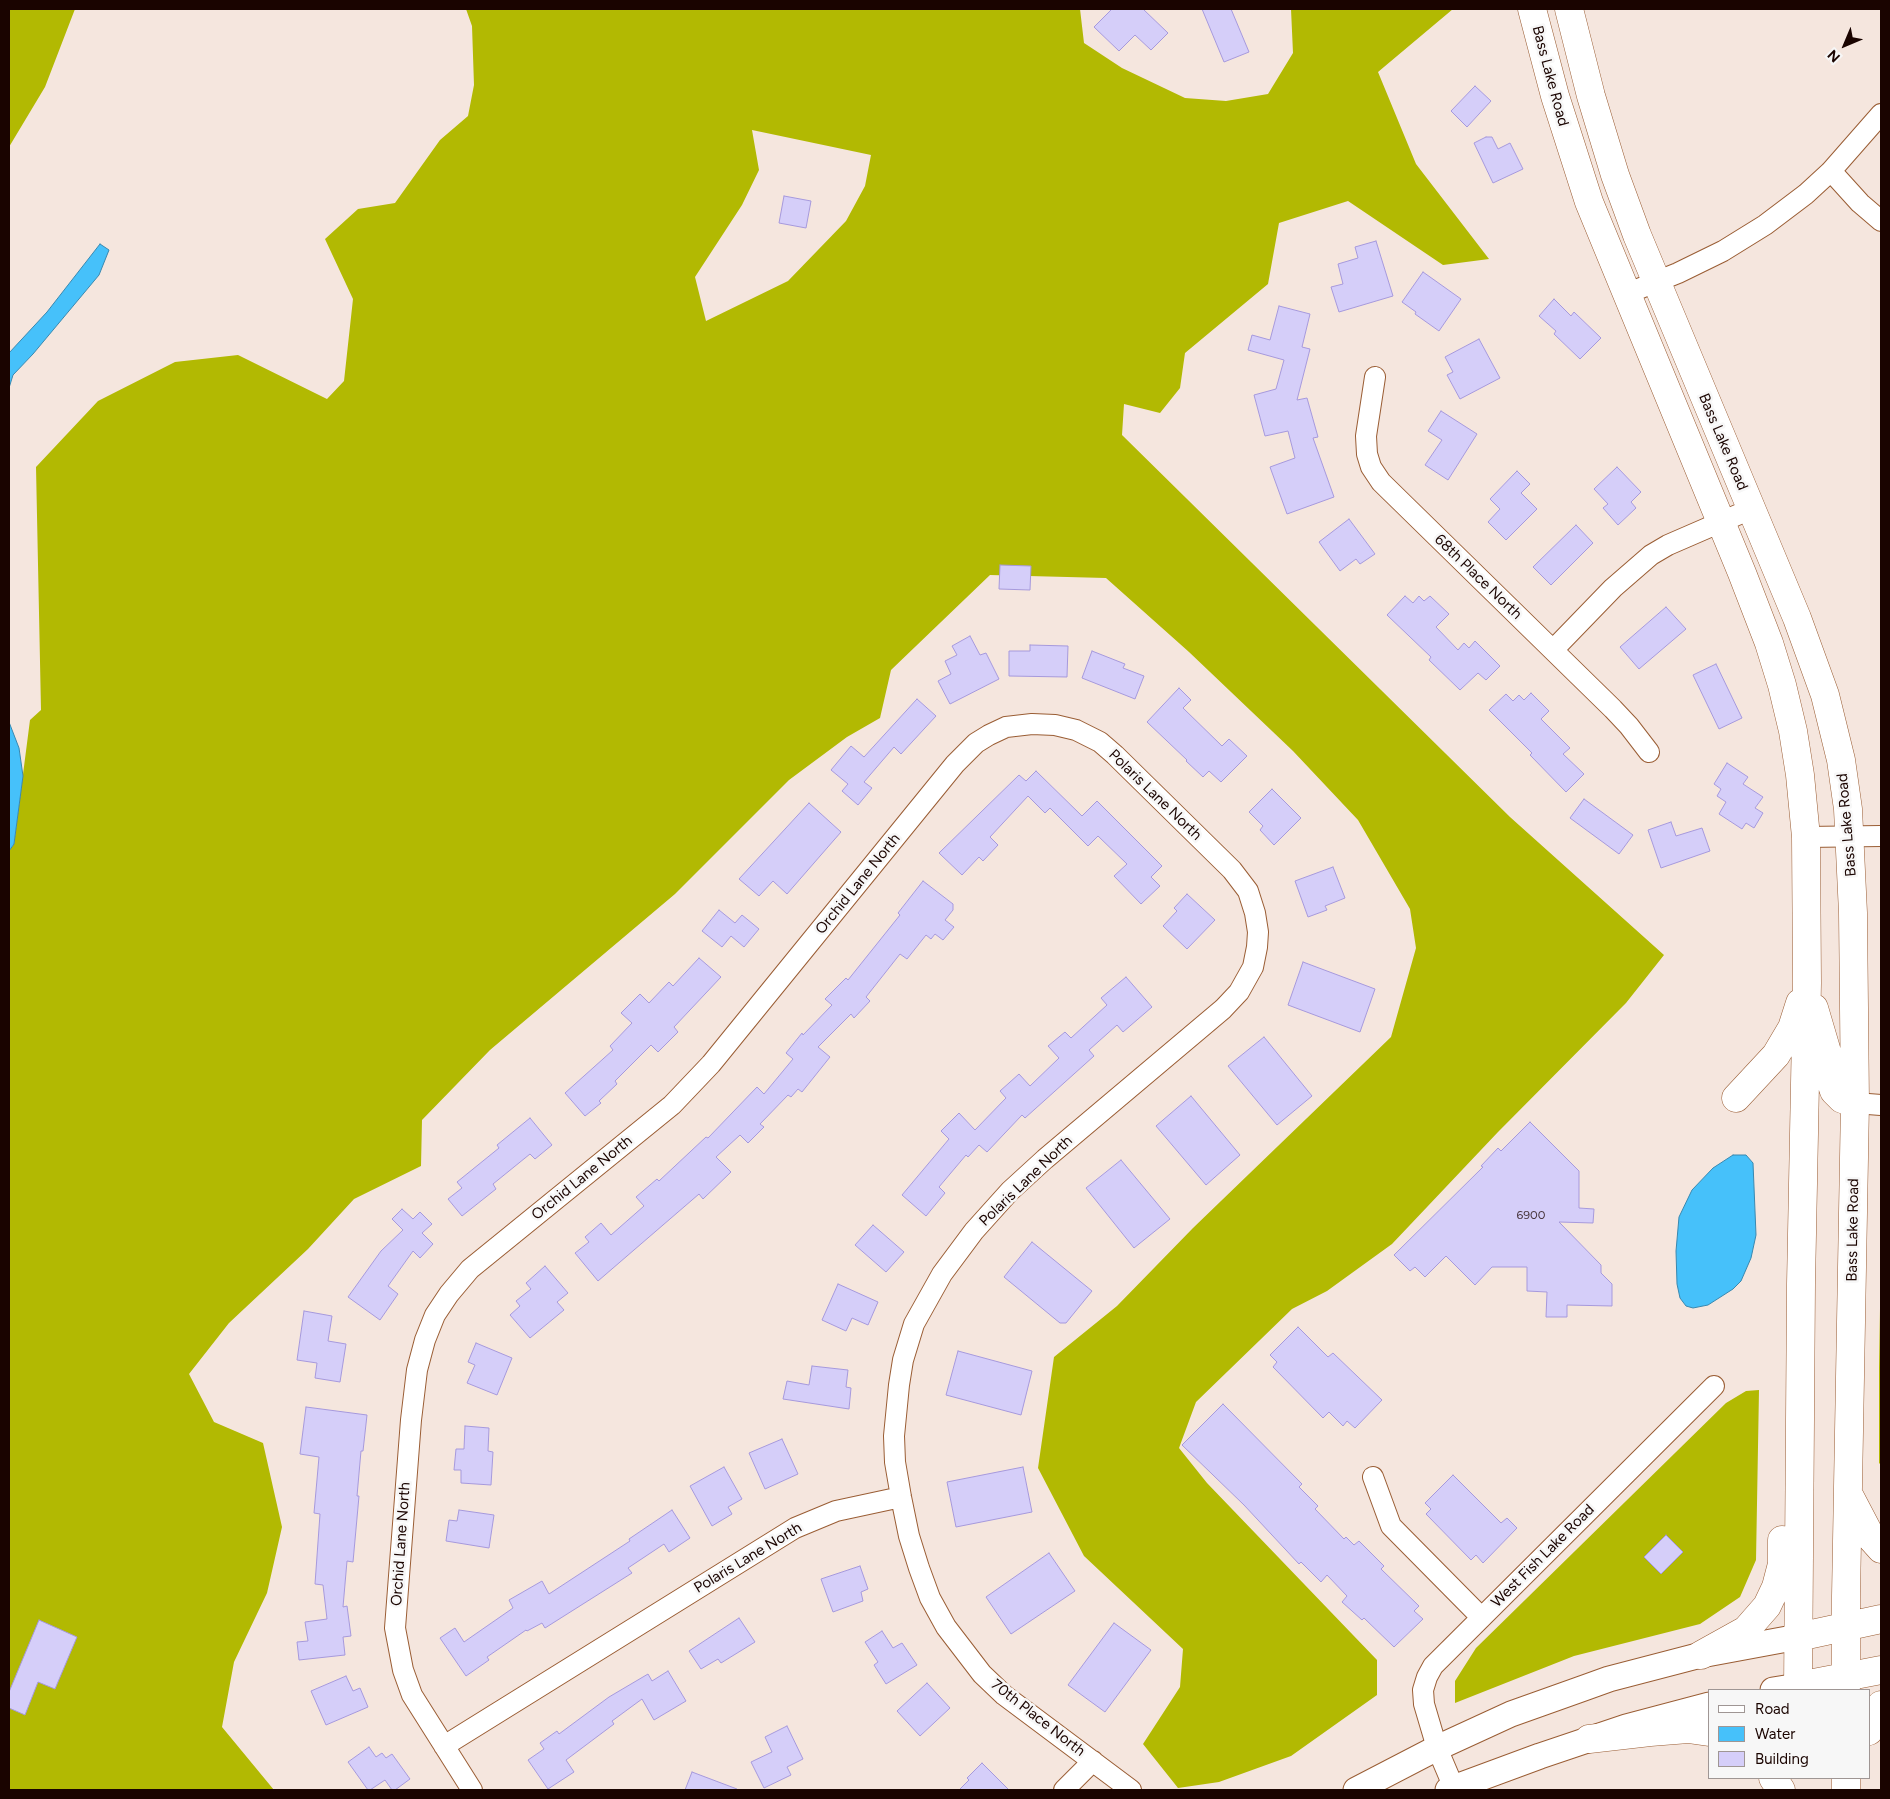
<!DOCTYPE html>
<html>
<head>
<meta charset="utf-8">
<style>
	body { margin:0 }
	#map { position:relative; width:1890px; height:1799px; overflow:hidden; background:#f5e6de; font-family:Figtree,sans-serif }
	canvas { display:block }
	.frame { position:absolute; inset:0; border:10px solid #1a0400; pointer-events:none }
	.legend { position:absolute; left:1708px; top:1689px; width:162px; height:90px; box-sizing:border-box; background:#f7f7f7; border:1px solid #9f9694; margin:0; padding:6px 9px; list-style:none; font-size:15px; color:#1a0400 }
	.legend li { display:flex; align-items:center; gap:10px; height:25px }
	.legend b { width:25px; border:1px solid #9f9694 }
	.north { position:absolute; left:1820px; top:20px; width:50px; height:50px; -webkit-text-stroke:4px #f7f7f7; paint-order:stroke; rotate:225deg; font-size:14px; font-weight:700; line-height:20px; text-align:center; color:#1a0400 }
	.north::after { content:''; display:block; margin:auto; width:18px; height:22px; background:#1a0400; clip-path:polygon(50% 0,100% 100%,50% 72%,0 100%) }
</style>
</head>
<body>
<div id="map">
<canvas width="1890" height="1799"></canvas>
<div class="frame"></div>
<ul class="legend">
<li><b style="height:6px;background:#fff"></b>Road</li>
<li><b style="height:14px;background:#46c1fa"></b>Water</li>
<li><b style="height:14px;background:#d5cef9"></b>Building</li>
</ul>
<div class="north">N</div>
</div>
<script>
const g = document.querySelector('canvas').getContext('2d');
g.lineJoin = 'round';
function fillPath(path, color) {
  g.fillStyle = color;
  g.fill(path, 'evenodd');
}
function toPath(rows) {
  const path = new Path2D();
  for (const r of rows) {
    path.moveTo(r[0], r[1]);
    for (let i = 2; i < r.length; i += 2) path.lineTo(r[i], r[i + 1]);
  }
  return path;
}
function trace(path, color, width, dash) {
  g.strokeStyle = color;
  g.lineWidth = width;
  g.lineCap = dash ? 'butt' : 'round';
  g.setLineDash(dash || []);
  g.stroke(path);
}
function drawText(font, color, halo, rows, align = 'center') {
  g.font = font + ' Figtree,sans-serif';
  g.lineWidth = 5;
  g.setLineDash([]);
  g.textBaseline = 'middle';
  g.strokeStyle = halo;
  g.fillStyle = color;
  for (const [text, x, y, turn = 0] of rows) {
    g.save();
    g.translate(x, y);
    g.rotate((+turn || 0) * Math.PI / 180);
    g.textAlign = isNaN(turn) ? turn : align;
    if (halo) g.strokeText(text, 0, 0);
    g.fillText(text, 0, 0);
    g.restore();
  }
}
fillPath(toPath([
	[9,9,75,9,45,87,9,147],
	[466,9,1080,9,1084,43,1122,68,1185,98,1226,101,1268,94,1293,53,1291,9,1453,9,1378,72,1416,164,1489,259,1443,265,1348,201,1279,223,1268,284,1185,353,1180,388,1160,413,1124,404,1122,435,1510,817,1664,955,1626,1003,1498,1132,1392,1244,1327,1291,1292,1309,1196,1402,1179,1448,1207,1483,1377,1660,1377,1695,1291,1756,1219,1782,1178,1788,1143,1744,1180,1687,1183,1649,1084,1556,1038,1468,1054,1357,1117,1306,1193,1228,1391,1037,1416,948,1410,909,1358,820,1293,751,1189,652,1106,578,990,575,891,670,880,718,847,737,789,780,675,894,490,1050,422,1120,421,1166,354,1199,308,1249,229,1323,189,1374,214,1422,263,1443,282,1527,267,1593,234,1662,222,1727,274,1790,9,1790,9,851,14,844,30,720,41,710,36,467,98,401,175,362,238,355,327,399,344,381,353,299,325,239,358,209,395,203,440,140,468,116,474,85,472,26],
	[752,130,871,155,865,186,846,221,788,281,706,321,695,277,742,205,759,170],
	[1881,1249,1881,1465,1879,1463,1879,1368],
	[1759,1390,1756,1560,1740,1597,1700,1624,1574,1656,1455,1703,1455,1681,1476,1648,1726,1403,1746,1391]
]), '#b2b902');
const water = toPath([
	[100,244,109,250,99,275,33,354,13,375,9,388,9,353,47,312,100,244],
	[9,722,19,748,23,776,14,844,9,851,9,722],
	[1733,1155,1746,1155,1753,1163,1756,1235,1751,1258,1741,1281,1733,1289,1708,1305,1693,1308,1686,1306,1680,1298,1677,1284,1676,1251,1679,1217,1692,1190,1713,1168,1733,1155]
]);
fillPath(water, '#46c1fa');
trace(water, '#3988af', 1);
const building = toPath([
	[1112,9,1143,9,1168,33,1151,50,1135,35,1119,51,1094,27,1112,9],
	[1202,9,1231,9,1249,52,1224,62,1202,9],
	[1475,86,1491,101,1467,127,1451,111,1475,86],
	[1486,137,1492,137,1498,149,1510,143,1523,169,1493,183,1474,143,1486,137],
	[784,196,811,201,806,228,779,223,784,196],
	[1376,241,1393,296,1339,312,1331,287,1343,284,1338,264,1358,258,1355,247,1376,241],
	[1423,272,1461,299,1439,331,1415,314,1416,312,1402,302,1423,272],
	[1554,299,1571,316,1574,312,1601,338,1580,359,1554,334,1556,331,1539,316,1554,299],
	[1279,306,1310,314,1302,347,1310,349,1297,400,1307,398,1318,437,1313,438,1334,497,1287,514,1270,467,1295,458,1288,431,1265,436,1254,395,1276,389,1284,360,1248,350,1252,335,1270,340,1279,306],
	[1479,339,1500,378,1460,399,1447,375,1453,372,1445,357,1479,339],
	[1441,411,1477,434,1448,480,1425,465,1442,440,1428,431,1441,411],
	[1617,467,1641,492,1631,502,1636,508,1618,525,1603,508,1608,504,1594,489,1617,467],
	[1517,471,1530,484,1521,493,1537,509,1506,540,1488,522,1500,509,1490,499,1517,471],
	[1349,519,1375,554,1360,564,1356,559,1340,571,1319,542,1349,519],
	[1576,525,1593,543,1551,585,1533,567,1576,525],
	[1000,565,1031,566,1030,590,999,589,1000,565],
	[1405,596,1413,603,1419,596,1424,601,1430,596,1449,614,1436,627,1458,650,1464,643,1469,648,1475,641,1500,666,1486,680,1478,673,1460,690,1429,660,1431,657,1387,615,1405,596],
	[1666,607,1686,629,1639,669,1620,647,1666,607],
	[970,636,980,655,986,653,999,679,950,704,938,681,951,674,945,661,957,655,952,646,970,636],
	[1030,645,1068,646,1067,677,1009,676,1009,651,1030,651,1030,645],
	[1092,651,1125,664,1123,668,1144,676,1135,699,1082,678,1092,651],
	[1716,664,1742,718,1719,729,1693,675,1716,664],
	[1179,688,1191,700,1183,708,1222,746,1229,739,1247,756,1221,782,1209,771,1203,777,1186,761,1187,760,1147,722,1179,688],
	[1531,693,1549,711,1541,719,1570,748,1563,754,1584,774,1566,792,1530,755,1532,753,1489,710,1506,694,1513,701,1519,695,1524,700,1531,693],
	[917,699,936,716,901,754,894,747,864,782,872,788,858,805,842,791,848,784,831,770,851,746,864,757,917,699],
	[1727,763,1748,777,1743,784,1763,797,1755,808,1763,813,1754,828,1746,823,1742,829,1719,814,1726,802,1717,796,1721,789,1714,784,1727,763],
	[1036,771,1082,816,1097,801,1162,866,1151,877,1160,886,1141,904,1114,876,1127,864,1098,836,1088,846,1050,808,1045,813,1028,796,990,837,998,845,983,861,979,857,962,875,939,853,1019,775,1026,781,1036,771],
	[1272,789,1301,818,1274,845,1260,830,1263,826,1249,812,1272,789],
	[1584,799,1633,835,1619,854,1570,818,1584,799],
	[809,803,841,832,787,894,773,881,759,896,739,879,809,803],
	[1671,822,1676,836,1702,828,1710,851,1661,868,1648,830,1671,822],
	[1333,867,1345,898,1325,906,1327,910,1308,917,1295,881,1333,867],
	[923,881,953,904,953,910,945,920,954,927,943,940,935,934,931,939,926,935,907,959,900,954,866,997,870,1001,854,1018,851,1014,818,1047,830,1057,802,1092,798,1089,791,1097,788,1095,760,1124,764,1127,748,1143,740,1135,716,1157,731,1172,703,1199,699,1194,598,1281,575,1253,589,1242,585,1237,601,1223,611,1235,644,1206,636,1197,657,1179,659,1181,706,1137,708,1138,757,1087,764,1094,793,1059,786,1053,802,1033,803,1035,832,1005,825,999,846,978,848,980,900,915,898,913,923,881],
	[1187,894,1215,920,1187,949,1163,926,1177,911,1174,908,1187,894],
	[719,910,735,923,742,915,759,929,744,947,731,936,722,947,702,931,719,910],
	[699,958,721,977,674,1027,678,1032,658,1052,651,1045,615,1081,617,1084,599,1101,601,1103,585,1116,565,1093,613,1050,610,1046,632,1023,621,1013,640,994,649,1003,669,982,673,986,699,958],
	[1303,962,1375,989,1360,1032,1288,1005,1303,962],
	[1126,977,1152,1007,1123,1032,1117,1025,1089,1050,1094,1056,1025,1118,1022,1115,987,1152,979,1145,968,1157,966,1155,939,1187,945,1193,926,1216,902,1195,949,1139,941,1131,959,1113,975,1130,1006,1098,1000,1091,1019,1074,1030,1086,1059,1058,1048,1046,1065,1032,1071,1038,1107,1005,1101,998,1126,977],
	[1264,1037,1312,1096,1277,1125,1228,1066,1264,1037],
	[1191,1096,1240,1155,1206,1185,1156,1126,1191,1096],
	[530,1118,552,1145,535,1159,530,1154,493,1184,496,1189,462,1216,448,1199,462,1188,457,1182,499,1148,497,1145,530,1118],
	[1530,1122,1579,1171,1579,1208,1594,1209,1593,1223,1559,1222,1601,1265,1601,1273,1612,1284,1612,1306,1567,1305,1567,1317,1546,1317,1547,1292,1527,1291,1527,1267,1492,1267,1475,1285,1446,1256,1425,1277,1415,1267,1410,1271,1394,1255,1483,1167,1481,1166,1498,1148,1501,1151,1530,1122],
	[1121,1160,1170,1219,1134,1248,1086,1188,1121,1160],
	[402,1209,413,1219,420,1212,432,1224,422,1233,433,1244,420,1258,413,1251,388,1286,398,1294,380,1320,348,1297,381,1251,403,1230,392,1219,402,1209],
	[873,1225,904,1252,886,1272,855,1245,873,1225],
	[1032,1242,1092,1291,1066,1323,1060,1323,1004,1277,1032,1242],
	[545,1266,568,1293,557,1302,564,1310,530,1338,510,1315,520,1306,516,1301,531,1289,526,1283,545,1266],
	[838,1284,878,1302,868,1325,852,1318,846,1331,822,1320,838,1284],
	[304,1311,332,1316,328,1341,346,1344,340,1382,315,1378,317,1363,297,1360,304,1311],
	[1298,1327,1328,1357,1333,1353,1382,1400,1355,1428,1347,1421,1343,1426,1329,1412,1323,1418,1273,1367,1277,1362,1270,1355,1298,1327],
	[476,1343,512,1358,497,1395,467,1383,475,1365,468,1362,476,1343],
	[958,1351,1032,1371,1021,1415,946,1395,958,1351],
	[812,1366,848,1370,846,1387,851,1388,849,1409,783,1399,787,1381,809,1385,812,1366],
	[1223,1404,1302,1484,1299,1487,1318,1506,1315,1509,1344,1539,1346,1537,1354,1545,1359,1541,1384,1566,1381,1569,1419,1606,1414,1611,1423,1619,1394,1647,1364,1618,1362,1620,1342,1602,1347,1596,1327,1575,1321,1582,1301,1562,1299,1564,1244,1505,1182,1445,1223,1404],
	[306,1407,367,1415,363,1451,361,1451,357,1496,359,1496,353,1562,347,1561,343,1607,347,1606,351,1636,343,1637,345,1655,299,1660,297,1642,308,1641,305,1622,327,1619,323,1585,315,1584,320,1514,314,1513,319,1457,300,1454,306,1407],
	[465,1426,489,1428,488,1451,493,1452,491,1485,461,1483,461,1470,454,1470,456,1449,464,1449,465,1426],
	[782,1439,798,1474,765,1489,749,1453,782,1439],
	[724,1467,742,1499,728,1507,732,1514,712,1526,690,1486,724,1467],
	[1023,1467,1032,1512,956,1527,947,1482,1023,1467],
	[1453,1475,1501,1523,1507,1518,1517,1528,1483,1563,1476,1555,1471,1560,1426,1514,1431,1509,1425,1503,1453,1475],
	[459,1510,494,1515,489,1548,446,1541,449,1520,457,1521,459,1510],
	[672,1510,690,1538,669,1552,664,1544,628,1568,632,1573,545,1628,542,1623,527,1631,526,1630,487,1657,489,1660,466,1676,440,1638,455,1628,464,1642,513,1608,509,1600,542,1581,549,1594,630,1541,629,1539,672,1510],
	[1666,1535,1683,1552,1661,1574,1644,1557,1666,1535],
	[1049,1553,1075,1591,1011,1634,986,1597,1049,1553],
	[860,1566,868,1589,861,1592,863,1601,833,1612,821,1579,860,1566],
	[739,1618,755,1642,721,1663,718,1659,701,1669,689,1651,739,1618],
	[39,1620,77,1637,55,1689,38,1682,25,1715,9,1708,9,1692,39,1620],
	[1114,1623,1151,1650,1105,1712,1068,1685,1114,1623],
	[882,1631,893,1648,902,1643,917,1665,886,1684,874,1665,878,1662,865,1642,882,1631],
	[668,1671,686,1701,654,1720,642,1699,612,1721,614,1724,566,1760,574,1772,548,1789,528,1760,544,1749,540,1743,557,1731,559,1734,609,1697,648,1674,652,1681,668,1671],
	[346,1676,353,1691,360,1688,368,1707,326,1725,311,1691,346,1676],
	[927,1683,950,1708,920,1736,897,1711,927,1683],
	[787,1726,803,1759,787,1767,791,1775,764,1788,751,1762,772,1752,765,1737,787,1726],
	[369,1747,376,1757,382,1753,386,1758,392,1754,410,1779,395,1790,392,1790,385,1780,370,1790,368,1790,348,1762,369,1747],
	[982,1763,1009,1790,959,1790,969,1780,967,1778,982,1763],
	[692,1772,737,1789,736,1790,685,1790,692,1772]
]);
fillPath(building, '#d5cef9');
trace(building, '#a699dc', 1);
const minor = toPath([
	[1831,171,1860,203,1881,221],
	[1626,294,1678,273,1723,251,1765,225,1806,194,1831,171,1881,114],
	[1375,377,1366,436,1367,454,1371,467,1381,482,1613,709,1629,726,1649,752],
	[1553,650,1613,588,1651,555,1668,545,1751,509],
	[1806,837,1881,836],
	[1855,1103,1881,1105],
	[1373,1477,1391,1526,1481,1617],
	[444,1746,795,1528,836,1511,901,1497],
	[1454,1788,1437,1748,1424,1704,1423,1690,1427,1677,1433,1666,1714,1386],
	[472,1790,412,1695,403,1670,395,1628,411,1420,417,1370,425,1340,435,1315,449,1294,470,1269,672,1105,711,1064,955,764,976,743,989,735,1006,727,1032,724,1055,725,1076,730,1100,742,1115,755,1232,870,1248,891,1255,913,1258,932,1257,947,1253,967,1239,992,1223,1009,1045,1159,1010,1191,974,1231,942,1274,914,1324,903,1360,899,1385,894,1436,895,1462,901,1497,909,1536,919,1568,930,1598,946,1627,982,1674,1004,1695,1131,1790],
	[1064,1790,1093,1761]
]);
const tertiary = toPath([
	[1773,1690,1798,1686],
	[1356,1790,1437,1748,1511,1714,1584,1688,1609,1679,1701,1655,1798,1637],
	[1448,1790,1540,1756,1626,1727,1709,1705]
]);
const secondary = toPath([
	[1532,9,1555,96,1589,202,1742,573,1769,643,1782,685,1793,731,1800,775,1806,837,1807,983,1801,1284,1798,1690],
	[1569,9,1591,96,1615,175,1637,235,1797,618,1825,695,1841,760,1848,809,1853,913,1855,1103,1846,1596,1846,1690],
	[1814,1008,1829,1059,1830,1079,1834,1091,1842,1099,1855,1103],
	[1736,1098,1776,1055,1792,1028,1800,1003],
	[1850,1497,1872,1539,1881,1549],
	[1798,1637,1881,1619],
	[1701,1655,1746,1630,1767,1606,1776,1587,1782,1564,1782,1540],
	[1798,1686,1881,1670],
	[1869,1731,1881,1705],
	[1589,1739,1650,1732,1688,1729,1709,1732],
	[1773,1778,1781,1790],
	[1846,1790,1846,1778]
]);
trace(minor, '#9a5d34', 22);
trace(tertiary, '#9a5d34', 27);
trace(secondary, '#9a5d34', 29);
trace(minor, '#fff', 20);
trace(tertiary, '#fff', 25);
trace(secondary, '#fff', 28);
drawText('12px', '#49363e', null, [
	["6900",1531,1215]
]);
drawText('15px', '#1a0400', '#f7f7f7', [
	["Bass Lake Road",1550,76,75],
	["Bass Lake Road",1723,442,67],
	["68th Place North",1478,577,44],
	["Polaris Lane North",1155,795,44],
	["Bass Lake Road",1847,825,-95],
	["Orchid Lane North",858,884,-51],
	["Orchid Lane North",582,1178,-39],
	["Polaris Lane North",1026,1181,-44],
	["Bass Lake Road",1853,1230,-89],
	["Orchid Lane North",401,1544,-86],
	["West Fish Lake Road",1543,1556,-45],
	["Polaris Lane North",748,1558,-31],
	["70th Place North",1038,1718,38]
]);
</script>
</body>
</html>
